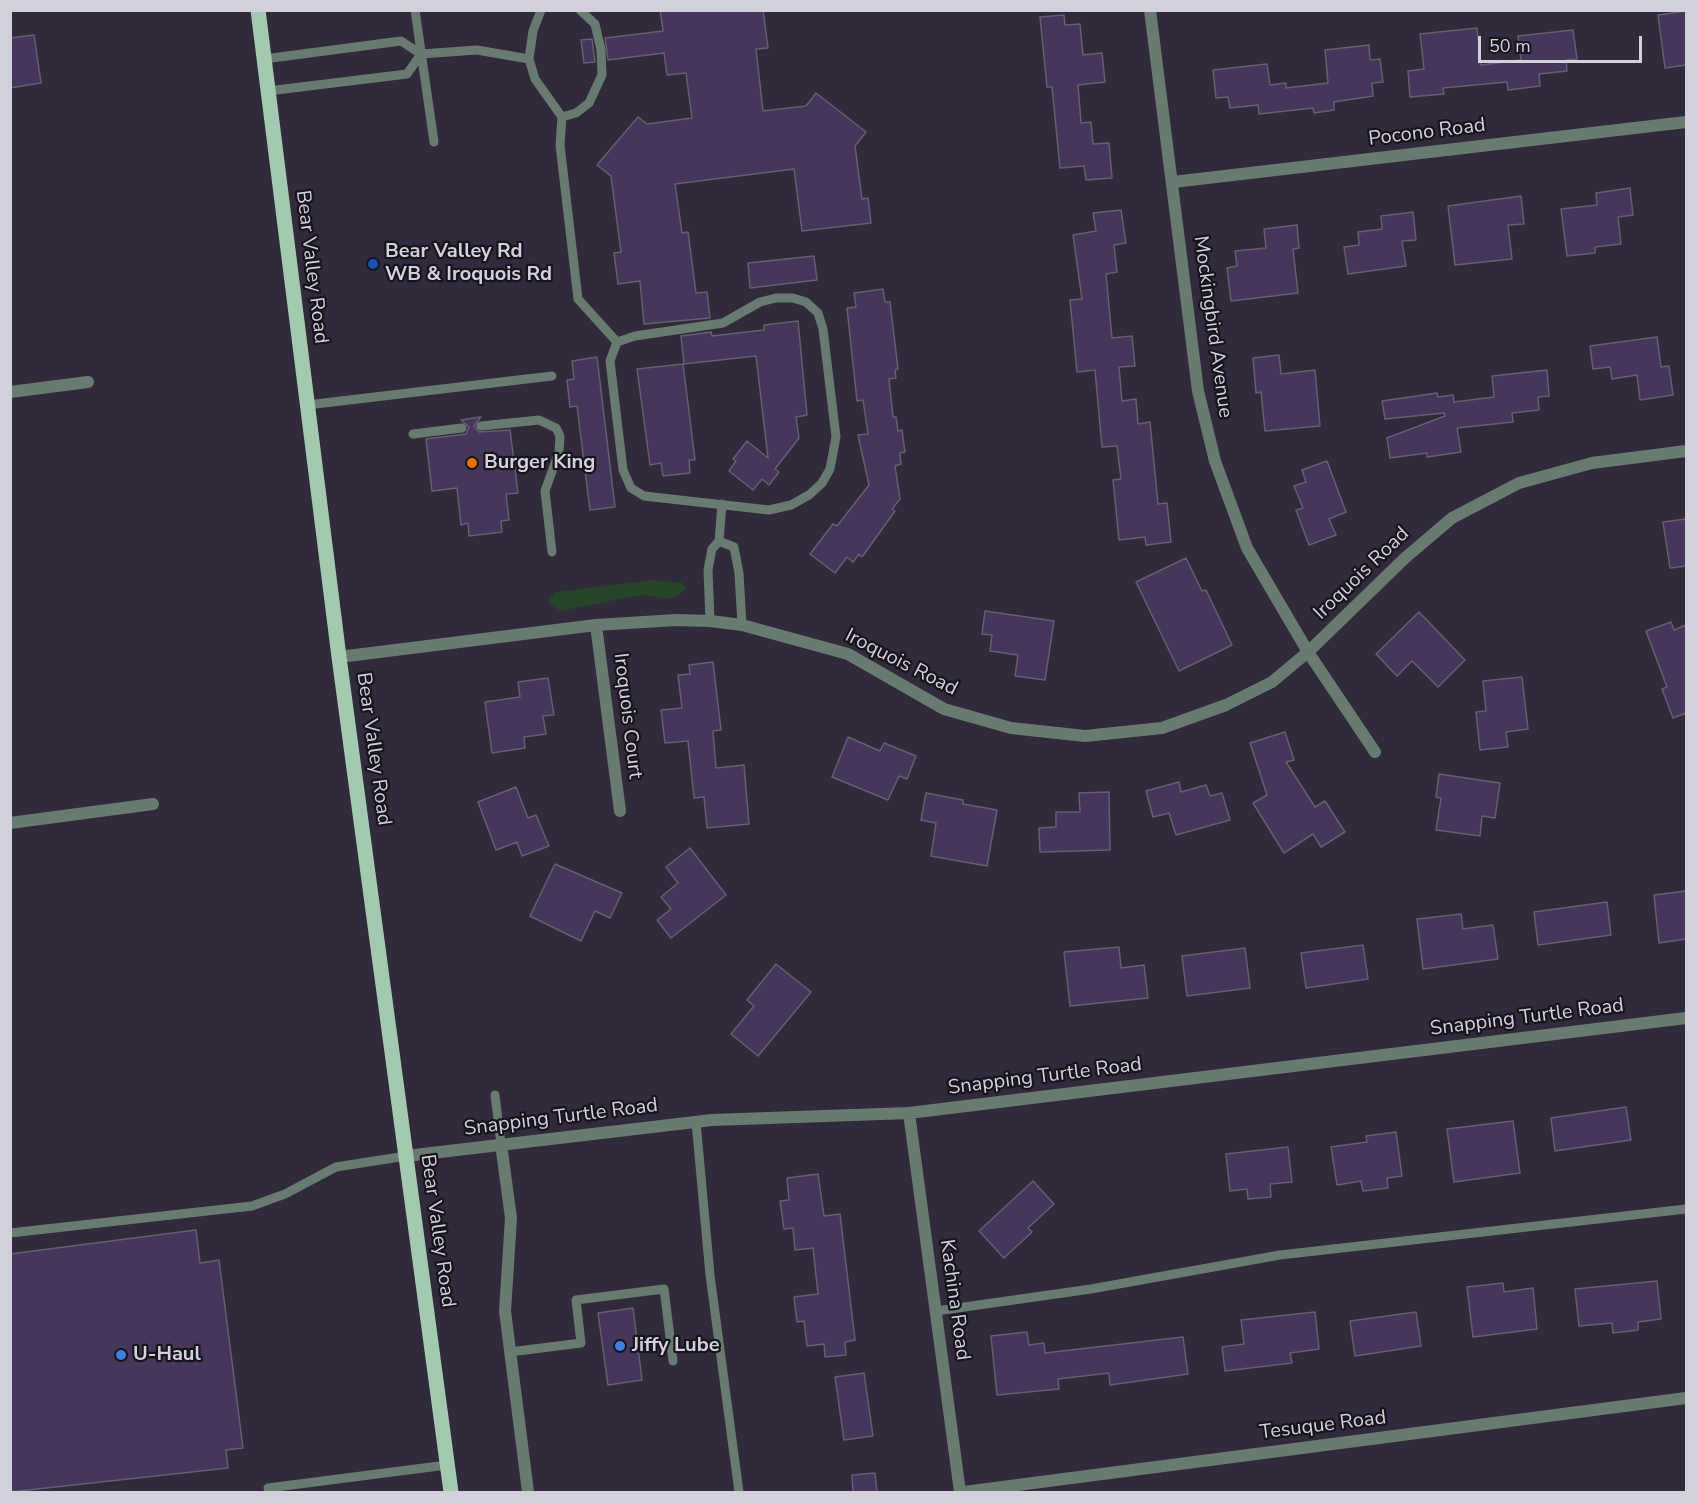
<!DOCTYPE html>
<html>
<head>
<meta charset="utf-8">
<style>
	body { margin:0 }
	#map { position:relative; width:1697px; height:1503px; overflow:hidden; background:#302a3b; font-family:"Nunito Sans",sans-serif }
	canvas { display:block }
	.frame { position:absolute; inset:0; border:12px solid #d4d0db; pointer-events:none }
	.scale { position:absolute; left:1478px; top:36px; width:164px; height:27px; box-sizing:border-box; border:3px solid #d4d0db; border-top:0; padding-left:8px; font-size:18px; line-height:21px; white-space:nowrap; color:#d4d0db; -webkit-text-stroke:4px #17141c; paint-order:stroke }
</style>
</head>
<body>
<div id="map">
<canvas width="1697" height="1503"></canvas>
<div class="frame"></div>
<div class="scale">50 m</div>
</div>
<script>
const g = document.querySelector('canvas').getContext('2d');
g.lineJoin = 'round';
function fillPath(path, color) {
  g.fillStyle = color;
  g.fill(path, 'evenodd');
}
function toPath(rows) {
  const path = new Path2D();
  for (const r of rows) {
    path.moveTo(r[0], r[1]);
    for (let i = 2; i < r.length; i += 2) path.lineTo(r[i], r[i + 1]);
  }
  return path;
}
function trace(path, color, width, dash) {
  g.strokeStyle = color;
  g.lineWidth = width;
  g.lineCap = dash ? 'butt' : 'round';
  g.setLineDash(dash || []);
  g.stroke(path);
}
function drawText(font, color, halo, rows, align = 'center') {
  g.font = font + ' "Nunito Sans",sans-serif';
  g.lineWidth = 4.5;
  g.setLineDash([]);
  g.textBaseline = 'middle';
  g.strokeStyle = halo;
  g.fillStyle = color;
  for (const [text, x, y, turn = 0] of rows) {
    g.save();
    g.translate(x, y);
    g.rotate((+turn || 0) * Math.PI / 180);
    g.textAlign = isNaN(turn) ? turn : align;
    if (halo) g.strokeText(text, 0, 0);
    g.fillText(text, 0, 0);
    g.restore();
  }
}
fillPath(toPath([
	[654,580,683,583,686,588,678,596,668,599,645,595,630,597,560,611,549,603,549,599,556,592]
]), '#264528');
const building = toPath([
	[660,10,763,10,768,48,756,49,763,111,806,106,816,93,866,132,855,146,862,199,868,198,871,223,802,231,794,169,675,184,682,233,688,232,696,293,707,292,710,318,644,324,640,281,618,284,614,253,621,252,611,176,597,165,638,117,647,124,692,118,686,73,667,75,664,53,608,60,605,38,663,31,660,10],
	[1686,11,1686,65,1665,68,1658,15,1686,11],
	[1064,15,1065,25,1080,24,1083,55,1102,53,1105,82,1078,85,1081,123,1091,122,1093,144,1109,143,1112,178,1086,180,1084,166,1060,168,1052,87,1047,87,1040,17,1064,15],
	[1477,28,1481,65,1521,60,1518,36,1573,30,1577,59,1566,60,1567,71,1539,74,1540,86,1508,90,1507,82,1443,88,1444,94,1410,97,1408,71,1424,69,1420,34,1477,28],
	[34,35,41,83,10,88,10,38,34,35],
	[592,39,595,62,584,63,581,40,592,39],
	[1369,45,1370,60,1380,59,1383,82,1372,83,1373,96,1334,102,1334,110,1314,113,1313,108,1259,114,1258,105,1230,108,1228,97,1216,98,1213,70,1267,64,1270,85,1286,83,1286,88,1328,83,1325,50,1369,45],
	[1630,188,1633,215,1618,217,1621,244,1595,247,1595,253,1567,256,1561,209,1597,205,1596,193,1630,188],
	[1521,196,1524,224,1508,225,1512,259,1455,265,1448,206,1521,196],
	[1121,210,1126,243,1114,245,1117,272,1106,274,1112,338,1132,336,1135,366,1119,367,1122,401,1136,399,1138,424,1150,422,1158,504,1167,503,1171,542,1146,545,1145,537,1119,540,1113,480,1121,479,1117,446,1102,447,1095,370,1077,372,1070,300,1082,299,1073,235,1096,231,1093,213,1121,210],
	[1413,212,1416,240,1402,241,1406,266,1348,274,1344,247,1359,245,1358,232,1382,229,1381,216,1413,212],
	[1297,225,1299,248,1293,249,1298,293,1231,301,1227,268,1237,266,1235,251,1266,248,1264,229,1297,225],
	[814,256,817,280,750,288,748,263,814,256],
	[883,289,885,302,890,302,898,369,895,370,896,378,889,379,893,417,896,417,898,431,902,430,905,452,900,453,901,464,895,466,900,499,892,509,895,511,862,557,859,554,853,562,847,557,835,573,810,554,833,524,837,526,869,485,858,435,868,434,863,400,857,401,847,308,856,307,854,293,883,289],
	[798,321,807,415,796,417,799,438,775,469,779,472,769,485,762,479,753,490,729,471,736,461,733,459,747,441,768,458,756,356,684,364,681,336,711,332,712,336,764,330,764,325,798,321],
	[1657,337,1661,367,1669,366,1673,395,1640,400,1637,375,1612,379,1610,367,1593,369,1590,346,1657,337],
	[1279,355,1281,374,1315,370,1320,426,1265,431,1261,392,1256,393,1253,358,1279,355],
	[597,357,615,507,590,510,577,406,570,407,567,380,574,379,572,361,597,357],
	[683,364,695,460,689,460,690,473,663,476,661,463,650,465,637,369,683,364],
	[1547,370,1549,396,1538,397,1539,410,1512,413,1513,422,1457,428,1461,452,1427,457,1427,453,1390,458,1387,438,1445,416,1444,413,1385,419,1382,401,1437,393,1438,397,1453,395,1454,402,1494,397,1492,376,1547,370],
	[481,417,474,426,479,432,510,430,518,493,506,494,509,520,501,521,502,532,469,536,468,523,461,525,457,488,432,491,426,439,466,434,469,427,461,420,481,417],
	[1327,461,1346,512,1329,519,1336,535,1309,545,1296,510,1303,508,1294,486,1306,482,1302,470,1327,461],
	[1686,519,1686,566,1670,568,1663,522,1686,519],
	[1186,558,1202,591,1206,590,1232,645,1179,671,1136,582,1186,558],
	[985,611,1054,621,1045,680,1015,676,1018,655,990,651,992,635,982,634,985,611],
	[1419,612,1465,660,1438,687,1412,661,1397,676,1376,654,1419,612],
	[1671,622,1674,630,1686,625,1686,713,1673,718,1662,689,1667,687,1646,631,1671,622],
	[713,662,721,730,713,731,716,768,744,765,749,824,707,828,704,797,694,798,688,741,665,743,661,710,682,708,678,675,690,674,689,665,713,662],
	[1522,677,1528,729,1506,732,1508,747,1480,750,1476,712,1486,711,1483,681,1522,677],
	[548,678,554,715,543,716,546,734,524,737,525,748,492,753,485,702,520,697,518,682,548,678],
	[1285,732,1294,760,1286,762,1315,807,1325,801,1345,832,1321,847,1313,834,1284,853,1253,803,1267,795,1250,743,1285,732],
	[848,737,880,751,884,743,916,756,907,779,899,776,888,800,832,777,848,737],
	[1439,774,1500,783,1495,818,1482,816,1480,836,1436,830,1441,798,1436,797,1439,774],
	[1179,782,1181,792,1206,785,1210,796,1222,793,1230,820,1176,835,1169,813,1153,817,1146,791,1179,782],
	[516,787,528,818,536,815,549,846,522,856,517,842,496,850,478,802,516,787],
	[1109,792,1110,850,1040,852,1039,828,1056,827,1056,812,1080,812,1079,793,1109,792],
	[926,793,963,800,963,804,997,810,987,866,931,856,936,823,921,820,926,793],
	[690,848,726,895,671,938,657,920,671,909,661,897,678,883,666,867,690,848],
	[555,864,622,893,610,918,595,911,581,941,530,916,555,864],
	[1686,891,1686,939,1659,943,1654,895,1686,891],
	[1607,902,1611,935,1538,945,1534,912,1607,902],
	[1461,914,1463,929,1493,925,1498,959,1423,969,1417,919,1461,914],
	[1363,945,1368,979,1306,988,1301,953,1363,945],
	[1119,947,1121,968,1144,965,1148,998,1070,1006,1064,952,1119,947],
	[1245,948,1250,988,1187,996,1182,956,1245,948],
	[776,964,811,992,758,1056,731,1034,754,1006,747,1000,776,964],
	[1626,1107,1631,1140,1555,1151,1551,1118,1626,1107],
	[1513,1121,1520,1173,1454,1182,1447,1129,1513,1121],
	[1396,1132,1402,1176,1387,1178,1388,1188,1363,1191,1361,1181,1337,1185,1331,1147,1367,1142,1366,1136,1396,1132],
	[1288,1147,1292,1182,1270,1184,1271,1197,1248,1199,1247,1189,1230,1191,1226,1154,1288,1147],
	[818,1174,824,1216,840,1214,855,1340,845,1342,846,1355,825,1357,824,1344,807,1346,804,1321,797,1322,794,1297,818,1294,813,1248,795,1250,793,1228,784,1229,780,1201,789,1200,787,1178,818,1174],
	[1033,1181,1054,1204,1028,1228,1032,1232,1004,1258,979,1231,1033,1181],
	[196,1230,200,1263,219,1260,243,1448,226,1450,228,1468,10,1492,10,1254,196,1230],
	[1657,1281,1661,1319,1638,1322,1638,1330,1613,1333,1612,1323,1579,1326,1575,1289,1657,1281],
	[1503,1283,1504,1292,1533,1288,1537,1329,1473,1337,1467,1287,1503,1283],
	[633,1308,642,1380,608,1385,598,1313,633,1308],
	[1315,1312,1319,1349,1290,1353,1292,1363,1225,1371,1222,1347,1244,1344,1241,1320,1315,1312],
	[1416,1312,1421,1346,1355,1356,1350,1321,1416,1312],
	[1027,1332,1029,1345,1044,1343,1045,1353,1183,1337,1188,1374,1110,1385,1109,1373,1058,1379,1059,1389,997,1395,991,1336,1027,1332],
	[864,1373,873,1436,844,1440,835,1377,864,1373],
	[875,1473,877,1492,853,1492,852,1475,875,1473]
]);
fillPath(building, '#44375b');
trace(building, '#665f72', 1.5);
trace(toPath([
	[415,10,434,142],
	[541,10,533,31,529,59,535,79,562,117,560,145,578,299,617,342],
	[264,59,401,41,421,54,477,50,529,59],
	[268,91,407,74,421,54],
	[562,117,576,113,589,103,602,75,601,50,595,24,580,10],
	[776,298,793,298,806,302,818,313,823,329,836,437,830,469,822,483,809,495,791,505,769,510,644,496,631,488,623,470,610,361,617,342,635,336,723,323,760,302,776,298],
	[307,405,552,376],
	[481,426,539,420,556,428,560,436,559,452,545,491,552,552],
	[413,434,462,428],
	[719,541,734,547,739,573,742,625],
	[710,621,708,570,712,549,719,541,722,504],
	[495,1095,501,1144],
	[696,1122,710,1275,739,1492],
	[10,1233,252,1206,285,1194,336,1167,406,1156],
	[936,1311,1091,1289,1280,1255,1686,1209],
	[510,1352,581,1343,576,1300,664,1289,673,1361],
	[268,1488,447,1465]
]), '#697b70', 9);
trace(toPath([
	[1150,10,1198,391,1215,461,1247,548,1308,652,1375,752],
	[1173,182,1686,122],
	[10,392,88,382],
	[596,625,620,811],
	[339,657,596,625,676,620,710,621,742,625,848,654,944,709,1011,728,1085,736,1162,728,1226,705,1272,682,1308,652,1405,558,1452,518,1519,483,1592,463,1686,451],
	[10,823,153,804],
	[909,1113,960,1492],
	[501,1144,511,1218,505,1311,528,1492],
	[406,1156,712,1120,909,1113,1686,1018],
	[964,1492,1686,1398]
]), '#697b70', 12);
trace(toPath([
	[258,10,339,657,451,1492]
]), '#a3c9b1', 15);
for (const [x, y, r, color] of [
	[373,264,6,"#1a4fb4"],
	[472,463,6,"#e8710a"],
	[620,1346,6,"#3f7fe0"],
	[121,1355,6,"#3f7fe0"]
]) {
  const dot = new Path2D();
  dot.arc(x, y, r, 0, 2 * Math.PI);
  g.fillStyle = color;
  g.fill(dot);
  trace(dot, '#17141c', 2);
}
drawText('20px', '#d4d0db', '#17141c', [
	["Pocono Road",1427,133,-7],
	["Bear Valley Road",311,267,83],
	["Mockingbird Avenue",1212,327,82],
	["Iroquois Road",1362,574,-44],
	["Iroquois Road",901,663,27],
	["Iroquois Court",627,716,83],
	["Bear Valley Road",373,749,82],
	["Snapping Turtle Road",1527,1018,-7],
	["Snapping Turtle Road",1045,1077,-7],
	["Snapping Turtle Road",561,1118,-7],
	["Bear Valley Road",437,1231,82],
	["Kachina Road",954,1300,82],
	["Tesuque Road",1323,1426,-7]
]);
drawText('bold 20px', '#d4d0db', '#17141c', [
	["Bear Valley Rd",385,252],
	["WB & Iroquois Rd",385,275],
	["Burger King",484,463],
	["Jiffy Lube",632,1346],
	["U-Haul",133,1355]
], 'left');
</script>
</body>
</html>
